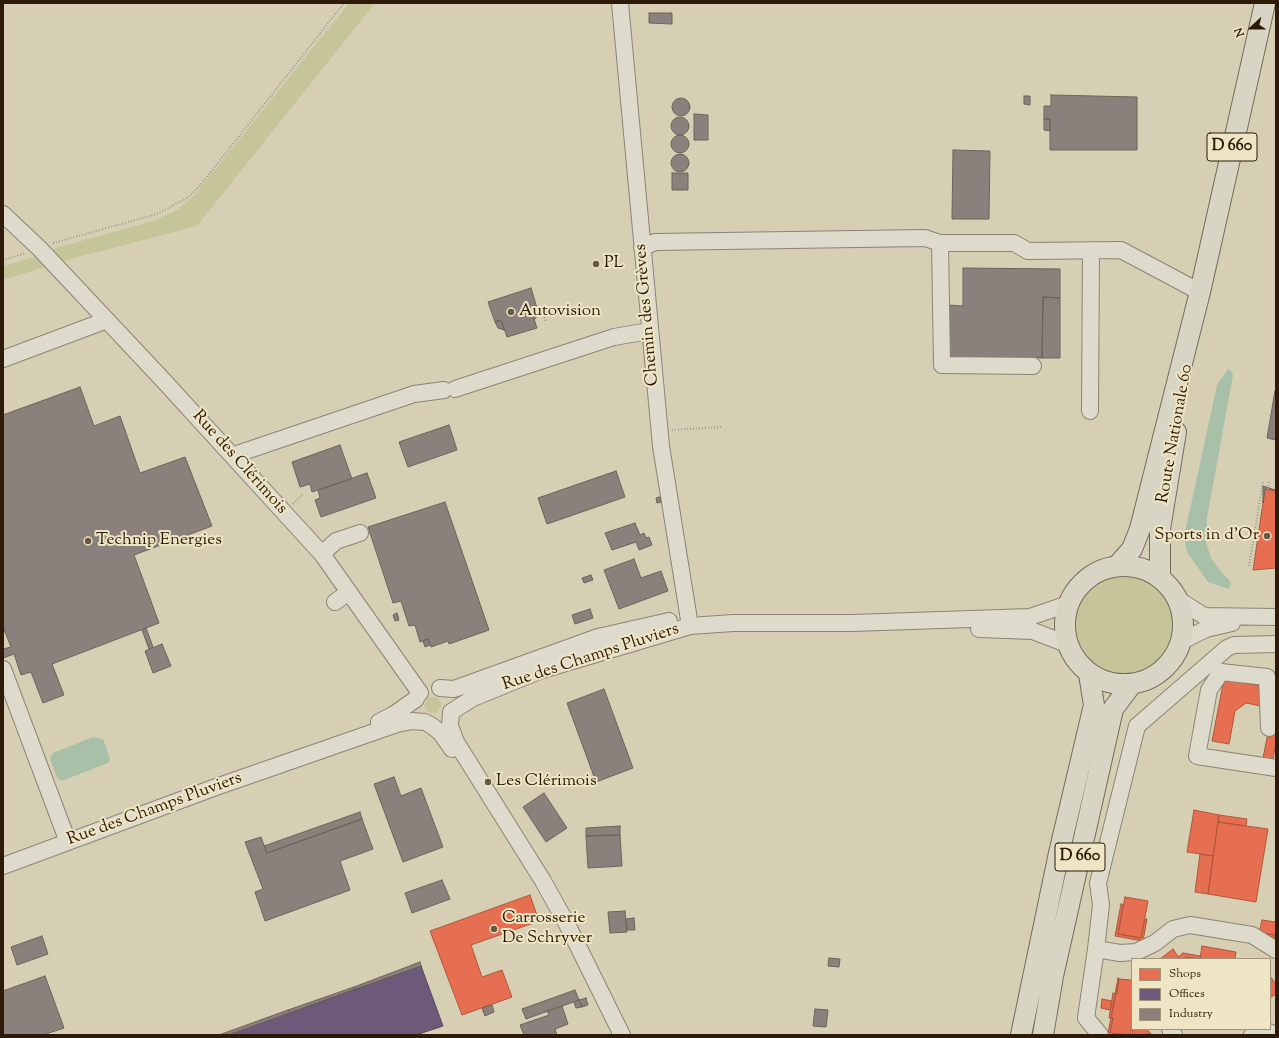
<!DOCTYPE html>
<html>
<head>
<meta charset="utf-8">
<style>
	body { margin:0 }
	#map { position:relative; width:1279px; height:1038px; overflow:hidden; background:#d6cfb3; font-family:"Sorts Mill Goudy",serif }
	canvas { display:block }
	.frame { position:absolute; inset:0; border:4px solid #2d1a09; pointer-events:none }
	.legend { position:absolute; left:1131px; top:958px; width:140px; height:72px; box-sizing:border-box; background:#eee5c4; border:1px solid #a19479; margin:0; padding:5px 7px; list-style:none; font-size:12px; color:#2d1a09 }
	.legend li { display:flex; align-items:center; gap:8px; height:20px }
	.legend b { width:20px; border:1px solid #a19479 }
	.north { position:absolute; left:1231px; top:8px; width:40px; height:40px; -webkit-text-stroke:3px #eee5c4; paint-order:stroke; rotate:249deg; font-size:11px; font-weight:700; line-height:16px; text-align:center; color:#2d1a09 }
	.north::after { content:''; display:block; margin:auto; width:14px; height:18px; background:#2d1a09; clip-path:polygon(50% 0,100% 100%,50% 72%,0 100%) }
</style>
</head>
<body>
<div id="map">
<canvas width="1279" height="1038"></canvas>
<div class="frame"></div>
<ul class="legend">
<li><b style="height:11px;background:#e76f51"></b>Shops</li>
<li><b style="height:11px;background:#6d597a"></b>Offices</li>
<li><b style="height:11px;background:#8a817c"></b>Industry</li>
</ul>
<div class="north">N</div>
</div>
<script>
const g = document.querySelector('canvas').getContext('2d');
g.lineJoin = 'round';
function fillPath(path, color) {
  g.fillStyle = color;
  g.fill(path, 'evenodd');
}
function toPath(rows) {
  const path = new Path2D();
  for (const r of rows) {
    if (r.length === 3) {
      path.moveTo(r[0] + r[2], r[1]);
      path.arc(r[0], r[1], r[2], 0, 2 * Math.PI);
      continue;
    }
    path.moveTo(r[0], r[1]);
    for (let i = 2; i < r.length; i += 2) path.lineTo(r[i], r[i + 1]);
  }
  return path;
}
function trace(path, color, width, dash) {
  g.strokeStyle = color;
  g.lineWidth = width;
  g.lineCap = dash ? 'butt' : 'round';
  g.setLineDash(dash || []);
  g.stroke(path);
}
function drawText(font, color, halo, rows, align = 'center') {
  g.font = font + ' "Sorts Mill Goudy",serif';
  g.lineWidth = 4;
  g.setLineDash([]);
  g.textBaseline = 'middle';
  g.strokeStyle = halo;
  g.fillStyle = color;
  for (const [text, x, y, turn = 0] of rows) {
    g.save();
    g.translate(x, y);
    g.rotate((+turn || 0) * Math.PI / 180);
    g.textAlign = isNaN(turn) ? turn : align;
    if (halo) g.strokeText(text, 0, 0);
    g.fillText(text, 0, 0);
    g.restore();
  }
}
fillPath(toPath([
	[349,3,375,3,197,226,71,259,3,280,3,266,31,258,56,248,153,221,177,210,193,197],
	[1124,625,52],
	[433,705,8]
]), '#c6c599');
fillPath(toPath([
	[1228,369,1231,371,1233,375,1207,518,1206,542,1211,558,1221,572,1231,582,1229,589,1208,582,1187,552,1184,537,1217,385],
	[93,737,103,739,110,758,108,763,67,779,62,781,57,778,50,758,53,753]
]), '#a9c0a8');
const shops = toPath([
	[1265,489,1276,491,1276,568,1253,570,1265,489],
	[1224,679,1261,686,1259,700,1262,701,1261,706,1246,703,1235,711,1229,744,1212,741,1224,679],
	[1273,708,1276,709,1276,741,1273,760,1263,758,1273,708],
	[1194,810,1219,815,1213,856,1187,852,1194,810],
	[1219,815,1247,819,1246,826,1218,822,1219,815],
	[1218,822,1268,829,1256,902,1208,894,1218,822],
	[1200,854,1213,856,1208,894,1195,892,1200,854],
	[530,895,539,921,471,945,482,977,502,970,512,997,462,1015,430,931,530,895],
	[1125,897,1148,901,1141,938,1118,934,1125,897],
	[1121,904,1123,905,1118,934,1141,938,1145,919,1147,919,1143,941,1115,936,1121,904],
	[1262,920,1276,922,1276,935,1259,933,1262,920],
	[1259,933,1276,935,1276,938,1259,935,1259,933],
	[1202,946,1236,952,1235,959,1200,959,1202,946],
	[1173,949,1180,959,1160,959,1173,949],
	[1183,953,1200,956,1200,959,1185,957,1187,959,1180,959,1178,957,1183,953],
	[1270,976,1276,984,1276,994,1270,998,1270,976],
	[1118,978,1119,979,1117,994,1115,994,1118,978],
	[1119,979,1132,980,1131,1035,1110,1033,1113,1018,1111,1018,1119,979],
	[1113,993,1115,994,1111,1018,1109,1018,1113,993],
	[1102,999,1112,1001,1110,1010,1101,1008,1102,999],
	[1111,1018,1113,1018,1110,1033,1108,1033,1111,1018],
	[1132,1028,1147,1029,1151,1034,1133,1035,1132,1028]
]);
fillPath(shops, '#e76f51');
trace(shops, '#af563b', 1);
const offices = toPath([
	[421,966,443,1026,416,1035,228,1035,421,966]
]);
fillPath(offices, '#6d597a');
trace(offices, '#5a4658', 1);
const industry = toPath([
	[649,13,672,13,672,24,649,23,649,13],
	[1051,95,1137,97,1137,150,1050,150,1050,119,1044,119,1044,106,1051,106,1051,95],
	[1024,96,1030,96,1030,105,1024,104,1024,96],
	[681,107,9],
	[694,114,708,115,708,140,694,140,694,114],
	[680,126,9],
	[1044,119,1050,119,1050,131,1044,130,1044,119],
	[680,144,9],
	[953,150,990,151,989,219,952,219,953,150],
	[680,163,9],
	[672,173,688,173,688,190,672,190,672,173],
	[963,268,1060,269,1060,298,1043,297,1042,358,948,357,948,305,963,306,963,268],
	[531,288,537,308,531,310,537,328,507,337,501,320,495,322,488,302,531,288],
	[1043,297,1060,298,1060,358,1042,358,1043,297],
	[537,308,538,315,534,320,531,310,537,308],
	[501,320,504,330,498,328,495,322,501,320],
	[80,387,94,426,120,416,140,473,185,457,212,526,134,555,159,623,52,664,64,695,43,703,31,672,21,675,14,654,3,658,3,649,11,647,3,627,3,415,80,387],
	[1275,391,1276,391,1276,440,1267,438,1275,391],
	[449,425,457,450,408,467,399,442,449,425],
	[340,445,352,479,312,492,310,484,300,487,292,462,340,445],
	[616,471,625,497,547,524,538,498,616,471],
	[367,473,376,498,321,517,315,500,320,498,318,490,367,473],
	[1263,486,1275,490,1265,489,1263,503,1263,486],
	[660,497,661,502,657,503,656,498,660,497],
	[445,502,489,630,449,644,448,641,431,647,428,639,420,642,415,625,409,626,401,601,393,603,368,527,445,502],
	[635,523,640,535,644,533,646,538,649,537,652,545,639,550,636,542,612,550,605,533,635,523],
	[634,559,641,578,661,571,668,591,619,609,604,570,634,559],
	[591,575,593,580,584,583,582,578,591,575],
	[590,609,593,618,575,624,572,615,590,609],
	[397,613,399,620,395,621,393,615,397,613],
	[146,628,153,647,149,649,142,630,146,628],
	[428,639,430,645,425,647,423,641,428,639],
	[162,644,171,666,153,673,145,651,162,644],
	[604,689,633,768,596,782,567,703,604,689],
	[394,777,401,796,421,788,443,847,403,862,374,784,394,777],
	[544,793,567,828,546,842,523,807,544,793],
	[360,812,362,819,267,853,264,846,360,812],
	[362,819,373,849,340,861,350,890,265,921,255,892,263,889,245,842,261,837,267,853,362,819],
	[620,826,620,835,586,836,586,828,620,826],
	[620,835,622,866,588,868,586,836,620,835],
	[442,880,450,899,412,913,405,893,442,880],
	[625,911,627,932,610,933,608,912,625,911],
	[634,918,635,930,627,930,626,919,634,918],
	[42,936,48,954,17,965,11,947,42,936],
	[829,958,840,959,839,967,828,966,829,958],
	[420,962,421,966,355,989,354,987,420,962],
	[45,976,64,1028,43,1035,3,1035,3,991,45,976],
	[354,987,355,989,289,1013,288,1010,354,987],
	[575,990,579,1000,526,1019,522,1009,575,990],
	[586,998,588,1005,582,1007,579,1000,586,998],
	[579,1000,582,1007,576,1008,574,1002,579,1000],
	[492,1005,494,1012,485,1016,482,1008,492,1005],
	[562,1006,568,1024,555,1029,557,1035,524,1035,520,1025,549,1015,547,1011,562,1006],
	[815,1009,828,1010,826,1027,813,1026,815,1009],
	[288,1010,289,1013,228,1035,219,1035,288,1010]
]);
fillPath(industry, '#8a817c');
trace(industry, '#6e625a', 1);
const minor = toPath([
	[620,3,661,446,690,626],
	[3,214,40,249,163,380,322,554,420,693],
	[940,243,942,365,1033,366],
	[642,248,655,242,925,238,940,243,1014,243,1028,251,1121,250,1200,292],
	[3,359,107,320],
	[455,389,614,337,649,331],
	[1090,411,1091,250],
	[235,458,240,453,414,394,444,390],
	[322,554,336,541,360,533],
	[1179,600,1204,616,1276,617],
	[335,602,349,592],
	[979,629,1033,631,1067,644],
	[1182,641,1206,629,1232,623],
	[3,669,68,842],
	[440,688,454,689,598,637,669,621],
	[379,722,393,715,416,699],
	[429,724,440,732,452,749],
	[1269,728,1267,677,1221,672,1209,690,1197,756,1276,768],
	[3,866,216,787,397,724,412,721,425,722],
	[1096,949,1101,905,1098,883,1137,726,1227,648,1234,645,1276,644],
	[1170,1029,1174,1035],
	[622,1035,568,926,543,881,456,742,450,726,451,712,473,698,542,670,690,626,733,623,852,623,1030,617,1068,604],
	[1100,1035,1086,1018,1096,949,1120,953,1136,952,1155,943,1173,929,1190,925,1252,935,1276,950],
	[1252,1035,1258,1032,1269,1032,1276,1035]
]);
const major = toPath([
	[1124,625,59],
	[1117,566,1132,549,1140,529,1200,292,1265,3],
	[1160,578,1160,529,1176,432],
	[1021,1035,1059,853,1094,705,1089,674],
	[1043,1035,1053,976,1113,709,1131,685]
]);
trace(minor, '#8b8473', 18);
trace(major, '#726c5c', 22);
trace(toPath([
	[53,243,157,214,187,198,199,187,344,3],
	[3,260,26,253],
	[532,313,542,310,546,322],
	[672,430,722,427],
	[1268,489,1269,482],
	[293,504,302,495],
	[1249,566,1263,481]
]), '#9e998d', 2, [1, 2]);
trace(minor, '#dedbcd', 16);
trace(major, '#d9d5c5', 20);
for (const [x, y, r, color] of [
	[596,264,4,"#685944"],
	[511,312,4,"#685944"],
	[1267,536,4,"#685944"],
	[88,541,4,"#685944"],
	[488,782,4,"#685944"],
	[494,929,4,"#685944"]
]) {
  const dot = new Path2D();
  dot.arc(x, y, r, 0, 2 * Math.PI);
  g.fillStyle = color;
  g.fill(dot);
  trace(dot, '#eee5c4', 1.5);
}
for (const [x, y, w] of [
	[1232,147,50],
	[1080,857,50]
]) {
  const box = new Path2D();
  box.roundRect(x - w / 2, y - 14, w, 28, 3);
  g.fillStyle = '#eee5c4';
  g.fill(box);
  trace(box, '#2d1a09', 1);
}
drawText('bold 16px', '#2d1a09', null, [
	["D 660",1232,147],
	["D 660",1080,857]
]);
drawText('17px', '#2d1a09', '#eee5c4', [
	["PL",604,264],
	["Autovision",519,312],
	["Sports in d’Or",1259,536,"right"],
	["Technip Energies",96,541],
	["Les Clérimois",496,782],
	["Carrosserie",502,919],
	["De Schryver",502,939]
], 'left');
drawText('17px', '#2d1a09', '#eee5c4', [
	["Chemin des Grèves",648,315,-95],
	["Route Nationale 60",1176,434,-80],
	["Rue des Clérimois",239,463,48],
	["Rue des Champs Pluviers",591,658,-18],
	["Rue des Champs Pluviers",155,810,-20]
]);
</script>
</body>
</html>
